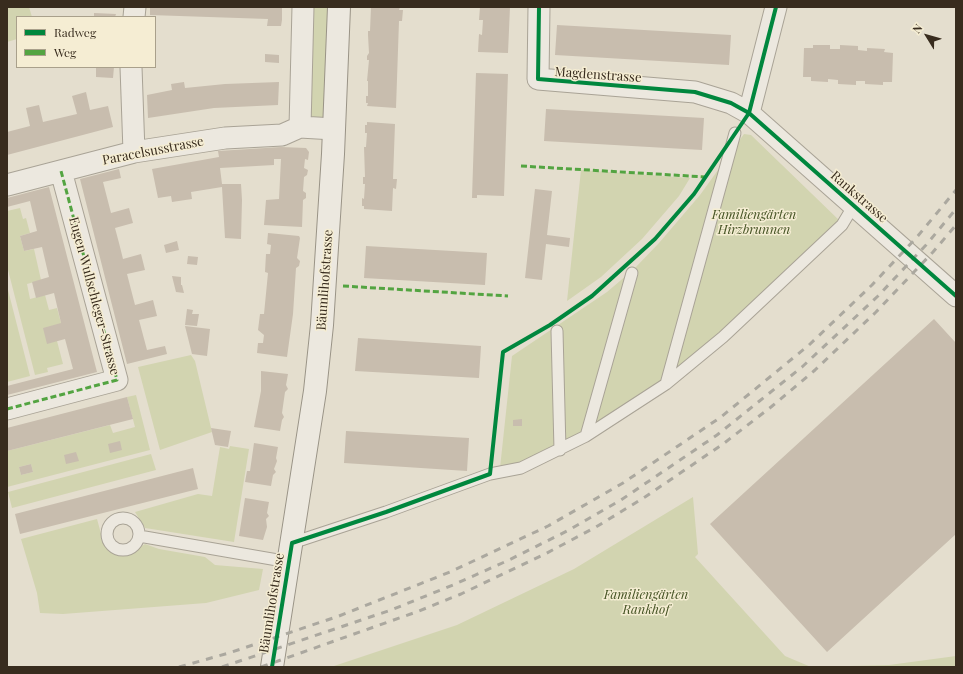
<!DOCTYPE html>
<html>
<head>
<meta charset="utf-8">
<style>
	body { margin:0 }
	#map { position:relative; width:963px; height:674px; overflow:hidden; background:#e4dece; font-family:"Playfair Display",serif }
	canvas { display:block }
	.frame { position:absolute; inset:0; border:8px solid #382c1e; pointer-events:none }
	.legend { position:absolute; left:16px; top:16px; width:140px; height:52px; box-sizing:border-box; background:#f5edd3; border:1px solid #a9a08b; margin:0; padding:5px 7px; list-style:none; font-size:12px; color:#382c1e }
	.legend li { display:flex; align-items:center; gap:8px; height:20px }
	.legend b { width:20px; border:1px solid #a9a08b }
	.north { position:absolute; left:907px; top:16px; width:40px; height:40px; -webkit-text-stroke:3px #f5edd3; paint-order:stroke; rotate:307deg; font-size:11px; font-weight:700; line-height:16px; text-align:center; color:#382c1e }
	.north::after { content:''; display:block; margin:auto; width:14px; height:18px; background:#382c1e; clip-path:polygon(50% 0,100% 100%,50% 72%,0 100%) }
</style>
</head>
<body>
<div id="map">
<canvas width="963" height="674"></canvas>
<div class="frame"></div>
<ul class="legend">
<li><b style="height:5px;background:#00873e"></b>Radweg</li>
<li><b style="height:5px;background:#53a441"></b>Weg</li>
</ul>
<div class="north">N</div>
</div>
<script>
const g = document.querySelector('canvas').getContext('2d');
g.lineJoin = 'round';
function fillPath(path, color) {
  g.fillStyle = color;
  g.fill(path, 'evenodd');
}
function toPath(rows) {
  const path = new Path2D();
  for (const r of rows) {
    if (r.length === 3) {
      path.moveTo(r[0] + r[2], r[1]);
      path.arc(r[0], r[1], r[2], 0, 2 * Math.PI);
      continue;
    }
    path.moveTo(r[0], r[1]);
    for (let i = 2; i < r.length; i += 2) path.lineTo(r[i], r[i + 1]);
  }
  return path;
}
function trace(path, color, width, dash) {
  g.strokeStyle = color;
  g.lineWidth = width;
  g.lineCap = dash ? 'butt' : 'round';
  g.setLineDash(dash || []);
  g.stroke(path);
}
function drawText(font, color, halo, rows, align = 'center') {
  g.font = font + ' "Playfair Display",serif';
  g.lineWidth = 3;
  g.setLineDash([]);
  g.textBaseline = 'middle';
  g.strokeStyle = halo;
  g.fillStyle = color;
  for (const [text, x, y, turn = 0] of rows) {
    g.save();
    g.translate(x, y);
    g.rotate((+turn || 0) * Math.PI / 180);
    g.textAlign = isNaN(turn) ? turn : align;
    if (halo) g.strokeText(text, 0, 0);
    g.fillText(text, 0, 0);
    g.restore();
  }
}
fillPath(toPath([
	[7,7,29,7,32,17,17,17,17,39,7,42],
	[303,7,339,7,334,129,300,127],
	[744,134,751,135,841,222,723,334,662,383,556,449,536,459,500,468,512,356,607,292,634,269,659,243,700,195],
	[581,170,690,178,679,196,642,239,601,277,567,301],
	[20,208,23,219,26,218,30,233,20,236,24,251,34,249,41,280,27,284,30,299,45,295,49,310,57,308,61,323,57,341,63,364,47,368,48,372,35,375,7,266,7,211],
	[7,286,30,376,7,382],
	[191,355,195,361,212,432,160,450,138,367],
	[136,395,150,450,7,487,7,451,110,425,113,433,135,427,127,397],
	[31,464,33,472,21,475,19,467],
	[230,446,249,449,234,542,145,528,135,512,198,494,212,496,220,447,229,449],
	[151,454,156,470,12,508,8,492],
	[693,497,698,554,695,557,785,656,811,667,889,665,956,656,956,667,331,667,457,625,574,569],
	[97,519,103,541,110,551,118,555,126,556,145,544,159,549,205,557,215,565,263,569,259,590,206,603,63,614,40,613,37,593,21,539]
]), '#d2d4b0');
fillPath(toPath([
	[150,7,282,7,282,20,281,26,267,26,268,19,150,15],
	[371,7,400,7,399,10,403,10,402,21,399,21,396,108,367,106,368,103,366,103,366,96,368,96,368,81,367,81,369,60,367,60,367,56,369,53,368,35,368,31,370,31],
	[480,7,510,7,508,53,478,52,479,34,482,35,483,20,479,20],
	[94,13,116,14,115,17,94,17],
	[557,25,731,35,729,65,555,55],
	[813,45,830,45,830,49,840,49,840,45,858,46,858,50,867,51,867,48,885,49,884,52,893,53,892,82,883,82,883,85,865,84,865,81,856,81,856,85,838,84,838,80,828,79,828,82,811,81,811,77,803,77,804,48,813,48],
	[265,54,279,55,279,63,265,62],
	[96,67,114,67,113,78,96,77],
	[476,73,508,74,504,196,477,195,477,198,472,198],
	[184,82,185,88,225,84,279,82,278,105,214,108,148,118,147,95,172,90,171,84],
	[86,92,90,110,108,106,113,127,7,155,7,132,30,126,26,108,39,105,43,122,77,114,72,96],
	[546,109,704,118,702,150,544,141],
	[367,122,395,124,393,179,397,179,396,189,393,188,392,211,364,209,364,206,362,206,362,198,364,199,365,184,363,184,363,177,365,177,364,147,366,147,367,133,365,133,365,125,367,125],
	[281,147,306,148,309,152,308,160,305,159,304,168,308,170,307,175,304,177,303,191,306,193,306,198,303,200,302,227,264,225,266,200,279,199,281,159,274,159,274,165,220,168,222,184,241,184,242,200,241,239,225,238,222,187,191,192,192,199,172,202,171,196,158,198,152,169,219,157,218,151],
	[119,169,121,178,103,182,111,213,129,208,133,223,115,228,119,243,123,259,141,254,145,270,127,274,135,305,153,300,157,316,139,320,147,350,165,346,167,354,127,364,80,179],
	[49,187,97,372,7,395,7,386,73,369,65,339,47,344,43,328,61,323,54,293,36,298,32,282,49,277,42,247,24,251,20,236,37,231,30,201,7,207,7,198],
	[535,189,552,191,547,235,570,238,569,247,546,244,542,280,525,278],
	[268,233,299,236,300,238,297,258,300,261,299,266,296,268,293,314,287,357,257,353,258,343,263,343,264,335,258,330,260,314,264,314,268,273,265,272,266,254,270,254,271,245,267,244],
	[177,241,179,250,166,253,164,245],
	[366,246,487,253,485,285,364,278],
	[188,256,198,257,197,265,187,264],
	[172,276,181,277,181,285,182,285,184,293,176,292],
	[187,309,193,310,192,314,199,314,197,326,185,325],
	[934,319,956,343,956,534,827,652,710,524],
	[185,326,210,329,207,356,192,354],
	[358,338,481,346,479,378,355,371],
	[261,371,288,374,286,385,288,389,285,392,282,413,284,417,282,420,280,431,254,427,261,391],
	[127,397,133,419,7,451,7,428],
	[522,419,522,426,513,426,513,420],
	[211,428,231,431,228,447,215,445],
	[346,431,469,438,467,471,344,463],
	[120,441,122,450,110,453,108,444],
	[254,443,278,447,276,458,277,461,274,469,276,472,273,475,271,486,245,482,247,471,250,471],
	[76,452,79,461,66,464,64,455],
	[31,464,33,472,21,475,19,467],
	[193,468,198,489,20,534,15,514],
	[245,498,269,502,267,513,269,516,266,519,267,527,263,540,239,536]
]), '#c8bdae');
const service = toPath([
	[557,331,560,450],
	[666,384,735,133],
	[586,436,632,273],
	[123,534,16],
	[139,536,289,562],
	[292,543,386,512,490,474,521,468,586,436,666,384,723,337,842,225,854,205]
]);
const minor = toPath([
	[303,7,300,127,334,129],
	[539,7,538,79,695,92,731,103,749,113,956,296],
	[134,17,135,7],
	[131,67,134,152],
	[749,113,776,7],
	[7,185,134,152,225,138,282,135,300,127],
	[7,409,117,380,61,171]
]);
const secondary = toPath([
	[272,667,315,391,322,325,333,154,339,7]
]);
trace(service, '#a9a396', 13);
trace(minor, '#a9a396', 23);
trace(secondary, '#999386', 24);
trace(service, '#ece8df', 11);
trace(minor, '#ece8df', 21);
trace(secondary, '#ece8df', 22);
trace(toPath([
	[179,667,229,653,339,616,450,572,548,526,623,483,721,417,809,345,872,285,917,237,956,190],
	[222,667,391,610,453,585,509,560,567,531,621,500,717,435,802,367,878,296,926,245,956,209],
	[261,667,419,611,461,594,545,554,596,527,645,497,723,444,771,407,815,370,876,312,933,252,956,225]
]), '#aba89f', 3, [7, 7]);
trace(toPath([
	[521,166,706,177],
	[343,286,508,296],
	[7,409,117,380,61,171]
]), '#53a441', 3, [6, 3]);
trace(toPath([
	[539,7,538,79,695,92,731,103,749,113,956,296],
	[272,667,292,543,386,512,490,474,503,352,550,325,592,296,655,239,694,194,749,113,776,7]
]), '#00873e', 4);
drawText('13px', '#382c1e', '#f5edd3', [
	["Magdenstrasse",598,75,4],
	["Paracelsusstrasse",153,151,-11],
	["Rankstrasse",859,197,41],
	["Bäumlihofstrasse",325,280,-86],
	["Eugen Wullschleger-Strasse",94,296,75],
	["Bäumlihofstrasse",272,603,-81]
]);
drawText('italic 13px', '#465425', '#f5edd3', [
	["Familiengärten",754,215],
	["Hirzbrunnen",754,230],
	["Familiengärten",646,595],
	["Rankhof",646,610]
]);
</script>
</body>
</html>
